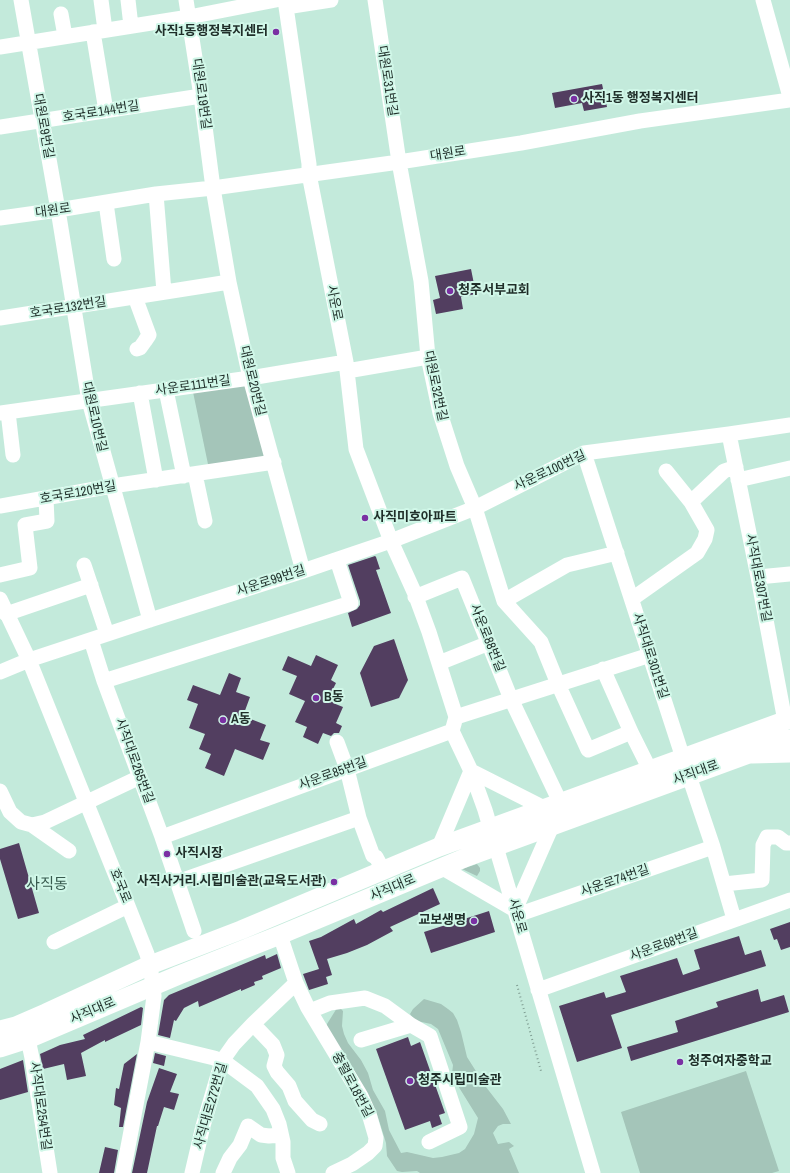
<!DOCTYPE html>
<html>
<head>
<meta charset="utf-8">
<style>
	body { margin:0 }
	canvas { display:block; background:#c3eadb }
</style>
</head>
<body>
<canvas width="790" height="1173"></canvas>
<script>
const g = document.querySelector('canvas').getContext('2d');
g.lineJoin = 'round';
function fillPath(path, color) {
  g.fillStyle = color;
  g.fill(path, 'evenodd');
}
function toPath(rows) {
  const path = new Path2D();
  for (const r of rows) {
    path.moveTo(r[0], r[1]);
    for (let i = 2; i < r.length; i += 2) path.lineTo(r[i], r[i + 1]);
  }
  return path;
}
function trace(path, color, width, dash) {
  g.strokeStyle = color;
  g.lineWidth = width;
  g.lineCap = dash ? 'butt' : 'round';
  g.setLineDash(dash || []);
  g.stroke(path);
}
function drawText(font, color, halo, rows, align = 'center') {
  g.font = font + ' "Archivo Narrow","Noto Sans KR",sans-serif';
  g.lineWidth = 4;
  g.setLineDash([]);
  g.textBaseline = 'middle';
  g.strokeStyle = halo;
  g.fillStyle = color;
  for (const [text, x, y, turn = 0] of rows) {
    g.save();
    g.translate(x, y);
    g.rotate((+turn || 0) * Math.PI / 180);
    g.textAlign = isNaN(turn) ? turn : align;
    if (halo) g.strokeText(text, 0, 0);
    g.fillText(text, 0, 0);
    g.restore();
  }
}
fillPath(toPath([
	[242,384,249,389,266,449,262,460,209,469,193,392],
	[477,864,480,868,480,871,477,876,462,869],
	[424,999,441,1004,448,1009,453,1013,457,1020,461,1032,467,1057,486,1087,503,1109,511,1124,503,1124,498,1126,493,1133,498,1144,509,1142,514,1146,509,1149,519,1173,420,1173,417,1171,402,1172,397,1171,387,1156,386,1143,377,1114,343,1052,332,1041,327,1031,327,1024,337,1008,340,1008,343,1011,342,1026,344,1034,348,1043,361,1060,368,1073,373,1090,385,1111,389,1130,401,1153,407,1152,433,1158,442,1157,459,1153,465,1149,474,1134,478,1118,455,1081,452,1074,453,1065,438,1029,431,1024,417,1021,413,1018,410,1014,413,1009],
	[746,1071,779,1171,772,1173,640,1173,621,1112]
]), '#a4c5b9');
fillPath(toPath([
	[602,84,607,107,584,111,582,103,555,108,552,93],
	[471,269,476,294,461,297,463,309,436,314,433,300,440,298,435,276],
	[375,556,376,557,380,569,376,570,391,613,352,627,348,613,357,609,360,605,360,601,348,565],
	[394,639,408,680,399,698,371,707,360,673,374,646],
	[316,655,338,665,331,680,336,683,332,691,337,693,333,703,343,707,336,723,342,726,339,733,334,733,331,736,323,733,318,744,303,737,307,727,295,722,305,701,289,694,297,676,282,670,288,656,311,666],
	[229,673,241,678,236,692,250,697,243,716,266,725,260,740,270,743,263,760,235,749,224,776,205,768,211,754,199,749,205,734,189,728,198,704,187,700,193,685,220,695],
	[19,843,39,913,18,919,0,859,0,849],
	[433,888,440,904,390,927,393,931,367,945,347,953,327,959,332,975,326,977,328,984,309,990,303,974,319,969,309,941,321,937,354,919,356,924,381,910,383,912],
	[489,911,495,932,431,953,424,932],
	[790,922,790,947,781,950,777,939,774,940,770,929],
	[739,936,745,955,761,950,766,966,611,1015,622,1048,577,1062,559,1006,604,992,606,998,626,992,620,976,677,958,683,975,700,969,694,950],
	[277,954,281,968,262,976,263,979,254,982,255,985,241,991,241,989,199,1007,198,1001,184,1008,176,1021,174,1020,170,1038,158,1035,164,1000,169,995,265,955,266,959],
	[758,989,761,1002,784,995,789,1012,631,1061,627,1047,678,1032,675,1021,718,1007,716,1002],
	[141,1007,143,1008,141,1025,105,1042,105,1040,81,1053,86,1076,67,1080,64,1064,43,1069,40,1054,60,1045,85,1039,83,1035],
	[408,1037,411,1046,420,1042,445,1113,439,1115,442,1124,432,1128,430,1121,405,1130,376,1049],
	[155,1053,166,1056,164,1066,153,1063],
	[137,1054,123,1127,119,1127,121,1108,114,1105,116,1088,119,1089,124,1064],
	[23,1060,28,1092,0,1100,0,1069],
	[159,1068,177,1074,170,1092,179,1094,174,1110,164,1107,158,1126,157,1126,147,1173,132,1173,147,1102],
	[105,1147,118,1150,114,1173,99,1173]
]), '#523e60');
trace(toPath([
	[517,985,541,1071]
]), '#819f94', 2, [1, 3]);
trace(toPath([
	[21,0,58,210,89,401,150,620],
	[101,0,105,30],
	[128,0,131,26],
	[186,0,201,96,213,188,229,282,250,378,303,571],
	[285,0,309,164,309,174,346,362,356,449,391,541,415,594,429,632,456,717,452,731,471,771,485,810,593,1173],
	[375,0,399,162,421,281,428,357,440,413,457,466,475,508,504,601,541,642,558,684,588,750,631,732],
	[763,0,790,97],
	[286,7,331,0],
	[61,14,65,36],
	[93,32,106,111],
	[0,47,189,17,276,0],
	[0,127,201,96],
	[156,194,164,292],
	[106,203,114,259],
	[0,218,58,210,156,194,213,188,399,162,521,143,640,121,790,100],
	[135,297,149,335,145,341,140,348,137,349],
	[0,318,229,282],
	[347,371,428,357],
	[166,390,184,476],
	[140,393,156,480],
	[8,412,13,455],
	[0,413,250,378,346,362],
	[729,434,758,577,785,721],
	[584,453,683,758],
	[666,471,691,502],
	[195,474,205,521],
	[738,480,790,468],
	[0,506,112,486,274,462],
	[84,565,107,634],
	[0,575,30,568,25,525,47,521,46,498],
	[758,577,790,574],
	[415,597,462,578,511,699,560,802],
	[0,599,29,660,128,906,147,954,150,965,153,986,154,996,148,1042,123,1173],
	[632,599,697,553,705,539,707,530,691,502,724,471,736,467],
	[504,601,567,565,617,553],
	[6,614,91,585],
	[91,640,104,681,162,837,194,931],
	[439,663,489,643],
	[603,669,631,732,650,770],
	[0,672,29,660,150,620,303,571,391,541,475,508,584,453,729,434,790,425],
	[104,681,351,603,337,560],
	[456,717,650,655],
	[337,742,347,769,359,818,373,856,376,857,383,870],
	[752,756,790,755],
	[471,771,544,808],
	[689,776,713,847,734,919],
	[0,791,10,812,21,822,32,825,45,822,140,777],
	[32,825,69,851],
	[162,837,452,731],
	[439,847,471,771],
	[441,867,515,910],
	[177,882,359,818],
	[724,884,762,880,763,845,767,837,778,837,786,843,790,843],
	[515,910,552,826],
	[517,915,713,847],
	[54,942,128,906],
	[296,983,308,1008,361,1096,369,1114,376,1138,375,1146,368,1153,352,1164,333,1173],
	[538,990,790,900],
	[310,1011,330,1003,365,998,385,1006,411,1025,361,1040],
	[253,1024,273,1045,277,1055,274,1066,277,1072,289,1086,295,1101,312,1120,320,1124],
	[411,1025,430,1036,460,1127,429,1142],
	[28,1039,32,1058,50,1173],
	[148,1042,214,1058,226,1063,257,1086,273,1109,279,1124,283,1142,283,1158,288,1173],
	[192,1173,203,1126,222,1061,234,1044,253,1024,296,983,280,935],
	[223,1173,230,1158,240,1145,248,1126,261,1135,269,1136,281,1135]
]), '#fff', 15);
trace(toPath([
	[0,1030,16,1026,46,1013,150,965,241,930,439,847,790,719],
	[0,1048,28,1039,179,975,280,935,467,857,790,739]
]), '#fff', 19);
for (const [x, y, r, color] of [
	[276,32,4,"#7a30a3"],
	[574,99,4,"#7a30a3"],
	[450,291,4,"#7a30a3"],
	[365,518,4,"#7a30a3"],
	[316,698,4,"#7a30a3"],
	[223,720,4,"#7a30a3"],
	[167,854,4,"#7a30a3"],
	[334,882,4,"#7a30a3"],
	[474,921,4,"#7a30a3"],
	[680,1062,4,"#7a30a3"],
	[410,1081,4,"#7a30a3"]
]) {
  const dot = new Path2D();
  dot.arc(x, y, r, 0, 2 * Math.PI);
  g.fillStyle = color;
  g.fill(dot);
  trace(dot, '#d0f7e8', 1.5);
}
drawText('bold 13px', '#1f2e29', '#d0f7e8', [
	["사직1동행정복지센터",268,32,"right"],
	["사직1동 행정복지센터",582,99],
	["청주서부교회",458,291],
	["사직미호아파트",373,518],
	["B동",324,698],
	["A동",231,720],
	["사직시장",175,854],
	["사직사거리.시립미술관(교육도서관)",326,882,"right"],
	["교보생명",466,921,"right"],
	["청주여자중학교",688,1062],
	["청주시립미술관",418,1081]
], 'left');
drawText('13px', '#1f2e29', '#d0f7e8', [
	["대원로31번길",387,81,81],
	["대원로19번길",201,94,82],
	["호국로144번길",101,112,-9],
	["대원로9번길",43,126,80],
	["대원로",448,154,-9],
	["대원로",53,211,-8],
	["사운로",334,303,79],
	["호국로132번길",68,308,-9],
	["대원로20번길",252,381,76],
	["사운로111번길",193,386,-8],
	["대원로32번길",435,386,78],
	["대원로10번길",94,417,77],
	["사운로100번길",550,471,-25],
	["호국로120번길",78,493,-10],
	["사직대로307번길",758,578,79],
	["사운로99번길",271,581,-18],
	["사운로88번길",487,638,68],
	["사직대로301번길",650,656,72],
	["사직대로265번길",134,761,70],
	["사직대로",696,773,-20],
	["사운로85번길",333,774,-20],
	["사운로74번길",615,881,-19],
	["호국로",120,886,68],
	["사직대로",393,888,-23],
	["사운로",517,916,74],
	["사운로68번길",664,945,-20],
	["사직대로",93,1011,-23],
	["충렬로18번길",352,1085,62],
	["사직대로254번길",40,1106,82],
	["사직대로272번길",211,1106,-74]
]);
drawText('15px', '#385b4f', '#d0f7e8', [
	["사직동",47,885]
]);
</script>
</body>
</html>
